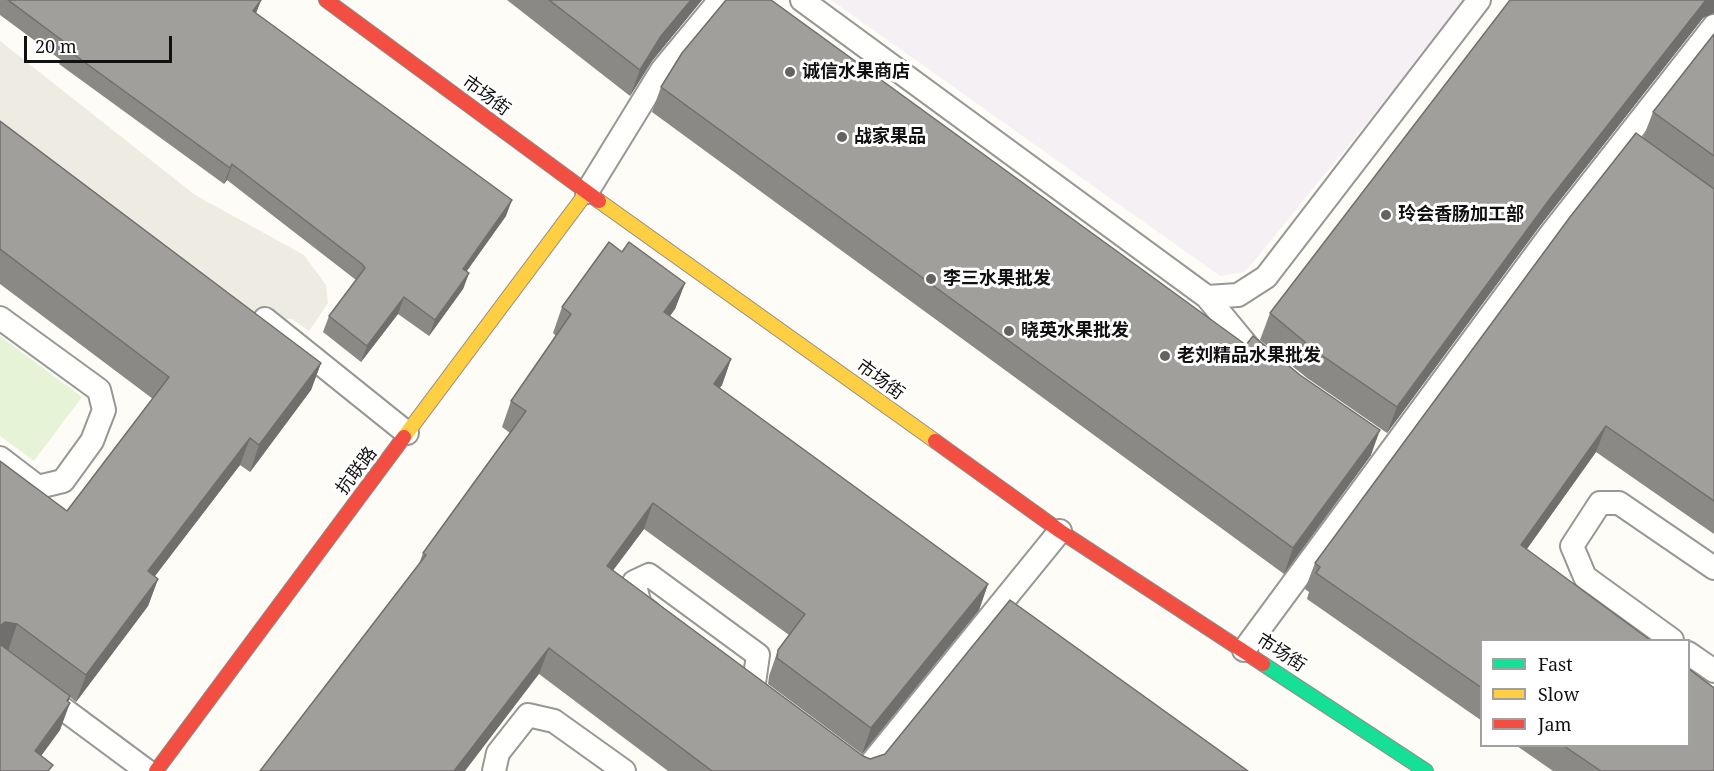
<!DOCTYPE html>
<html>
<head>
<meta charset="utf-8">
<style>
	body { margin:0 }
	#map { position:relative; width:1714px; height:771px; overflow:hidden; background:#fdfcf7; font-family:"Noto Serif",serif }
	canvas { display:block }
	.legend { position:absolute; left:1480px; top:639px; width:210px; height:108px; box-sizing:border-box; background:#fff; border:2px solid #a0a0a0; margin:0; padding:8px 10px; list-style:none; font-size:18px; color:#111 }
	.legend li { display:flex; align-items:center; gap:12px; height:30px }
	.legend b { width:30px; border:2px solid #a0a0a0 }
	.scale { position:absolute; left:24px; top:36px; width:148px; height:27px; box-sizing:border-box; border:3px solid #111; border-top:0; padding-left:8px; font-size:18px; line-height:21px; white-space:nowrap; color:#111; -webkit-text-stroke:4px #fff; paint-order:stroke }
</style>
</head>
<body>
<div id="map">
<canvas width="1714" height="771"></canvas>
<ul class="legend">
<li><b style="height:8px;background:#16e098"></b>Fast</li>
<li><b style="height:8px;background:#ffcf43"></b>Slow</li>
<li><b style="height:8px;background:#f24e42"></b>Jam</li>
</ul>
<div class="scale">20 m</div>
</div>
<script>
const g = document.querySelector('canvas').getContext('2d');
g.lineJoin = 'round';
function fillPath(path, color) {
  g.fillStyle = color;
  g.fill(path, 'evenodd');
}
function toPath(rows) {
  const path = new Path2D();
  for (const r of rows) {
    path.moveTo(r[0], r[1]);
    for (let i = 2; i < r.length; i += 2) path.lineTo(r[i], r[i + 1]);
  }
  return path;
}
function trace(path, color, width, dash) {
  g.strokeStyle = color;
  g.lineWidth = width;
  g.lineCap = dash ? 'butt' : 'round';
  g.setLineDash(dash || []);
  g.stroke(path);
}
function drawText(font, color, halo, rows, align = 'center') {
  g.font = font + ' "Noto Serif","Noto Sans SC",serif';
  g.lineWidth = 6;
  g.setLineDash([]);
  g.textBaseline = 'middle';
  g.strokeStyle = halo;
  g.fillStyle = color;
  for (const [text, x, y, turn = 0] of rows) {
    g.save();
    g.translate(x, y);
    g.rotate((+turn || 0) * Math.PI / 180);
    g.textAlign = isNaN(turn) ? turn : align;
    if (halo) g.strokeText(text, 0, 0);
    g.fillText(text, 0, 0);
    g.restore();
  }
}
fillPath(toPath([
	[831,0,1467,0,1245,272,1220,276]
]), '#f5f0f3');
fillPath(toPath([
	[0,336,82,397,34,461,0,436]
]), '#e7f3d7');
fillPath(toPath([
	[0,41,195,195,304,255,326,285,328,303,309,331,292,319,265,319,248,323,0,140]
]), '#edebe2');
const lane = toPath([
	[802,0,1207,297,1238,295,1266,277,1479,0],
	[587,192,662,70,720,0],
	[1207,297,1249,348,1268,364],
	[0,318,99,390,104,410,92,441,63,481,38,487,0,458],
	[265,319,407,433],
	[649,612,640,605,634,582,649,575,758,655,753,690],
	[1672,640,1585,577,1572,546,1600,503,1619,503,1714,568],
	[1244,650,1550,235,1714,26],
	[1688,653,1714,671],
	[0,662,147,771],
	[494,771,498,753,528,715,554,721,624,771],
	[865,771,1060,531]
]);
const fast = toPath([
	[1263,664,1426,771]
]);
const slow = toPath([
	[599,201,935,441],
	[404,437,587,192]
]);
const jam = toPath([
	[326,0,599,201],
	[935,441,1060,531,1263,664],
	[156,771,404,437]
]);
trace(lane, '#979795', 26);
trace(fast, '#8e8d8b', 16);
trace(slow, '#8e8d8b', 16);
trace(jam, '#8e8d8b', 16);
trace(lane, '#fffffe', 22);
trace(fast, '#16e098', 14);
trace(slow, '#ffcf43', 14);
trace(jam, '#f24e42', 14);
fillPath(toPath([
	[0,0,261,0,256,13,506,216,466,271,469,273,463,289,429,336,398,314,361,362,323,332,329,316,356,280,227,180,224,184,59,64,61,60,0,15],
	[507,0,702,0,652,61,630,96],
	[1703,18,1539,227,1387,433,1307,378,1260,340,1270,313],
	[1714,34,1714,534,1596,452,1527,549,1482,640,1482,721,1307,599,1309,592,1305,589,1315,563,1643,138,1653,112],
	[661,87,1371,455,1284,574,652,112],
	[0,121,321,363,311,390,250,472,240,465,155,576,158,579,148,606,76,702,70,697,60,730,41,756,0,771,0,461,67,511,153,399,0,284],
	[622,252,685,283,675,309,670,316,731,359,722,385,719,388,988,584,979,610,862,754,768,684,769,676,778,650,789,635,644,529,613,570,863,756,870,759,1248,771,668,771,539,674,419,564,423,553,510,433,502,427,511,401,556,336,553,333,562,307],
	[1517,746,1689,746,1714,771,1553,771]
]), '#8a8986');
fillPath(toPath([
	[261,0,255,16,253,11],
	[691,0,702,0,652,61,630,96,640,70,661,36],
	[1706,0,1714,0,1714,13,1703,18,1539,227,1387,433,1397,407,1549,200],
	[232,164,227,180,224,184,230,168],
	[512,200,506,216,457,285,463,269],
	[469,273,463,289,429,336,435,320],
	[685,283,675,309,654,338,664,312],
	[404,297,398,314,361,362,367,346],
	[731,359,722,385,704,410,714,384],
	[321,363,311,390,250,472,259,445],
	[1606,426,1596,452,1511,571,1521,545],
	[1380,430,1371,455,1284,574,1293,548],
	[250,438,240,465,138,598,148,571],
	[653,503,644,529,597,592,607,566],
	[158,579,148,606,76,702,86,675],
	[988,584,979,610,862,754,871,728],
	[5,622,17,624,8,651,0,650,0,626],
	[549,648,539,674,465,771,454,771],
	[70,696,65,709,70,703,60,730,30,771,35,751]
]), '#716f6d');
const building = toPath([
	[8,0,261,0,253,11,512,200,463,269,469,273,435,320,404,297,367,346,329,316,365,268,362,264,232,164,230,168,65,48,67,44,8,0],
	[549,0,691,0,661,36,640,70,549,0],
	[726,0,771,0,1246,345,1253,336,1300,375,1380,430,1293,548,661,87,682,53,726,0],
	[1510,0,1706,0,1549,200,1397,407,1317,352,1270,313,1510,0],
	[1714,34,1714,156,1653,112,1714,34],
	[0,121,321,363,259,445,250,438,148,571,158,579,86,675,17,624,5,622,0,626,0,461,67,511,169,377,0,249,0,121],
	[1636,133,1714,189,1714,501,1606,426,1521,545,1650,640,1482,640,1482,688,1316,573,1320,567,1315,563,1570,217,1636,133],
	[609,242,622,252,629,242,685,283,664,312,731,359,714,384,988,584,871,728,777,658,778,650,805,614,653,503,607,566,863,756,870,759,885,754,1010,600,1248,771,712,771,549,648,454,771,260,771,426,555,423,553,526,411,511,401,571,314,562,307,609,242],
	[0,642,1,645,70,696,67,701,70,703,35,751,53,765,48,771,0,771,0,642],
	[1689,669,1714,688,1714,771,1601,771,1564,746,1689,746,1689,669]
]);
fillPath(building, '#a19f9c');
trace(building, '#716f6d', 1.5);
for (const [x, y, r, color] of [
	[790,72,6,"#646362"],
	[842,137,6,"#646362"],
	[1386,215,6,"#646362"],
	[931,279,6,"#646362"],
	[1009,331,6,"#646362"],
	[1165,356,6,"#646362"]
]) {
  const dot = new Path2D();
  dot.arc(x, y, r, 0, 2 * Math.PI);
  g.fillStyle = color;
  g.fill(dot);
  trace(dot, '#fff', 2);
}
drawText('bold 18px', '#111', '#fff', [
	["诚信水果商店",802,72],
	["战家果品",854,137],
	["玲会香肠加工部",1398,215],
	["李三水果批发",943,279],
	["晓英水果批发",1021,331],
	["老刘精品水果批发",1177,356]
], 'left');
drawText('18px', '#111', '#fff', [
	["市场街",486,96,36],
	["市场街",880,380,36],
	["抗联路",357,471,-53],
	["市场街",1281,653,33]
]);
</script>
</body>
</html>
